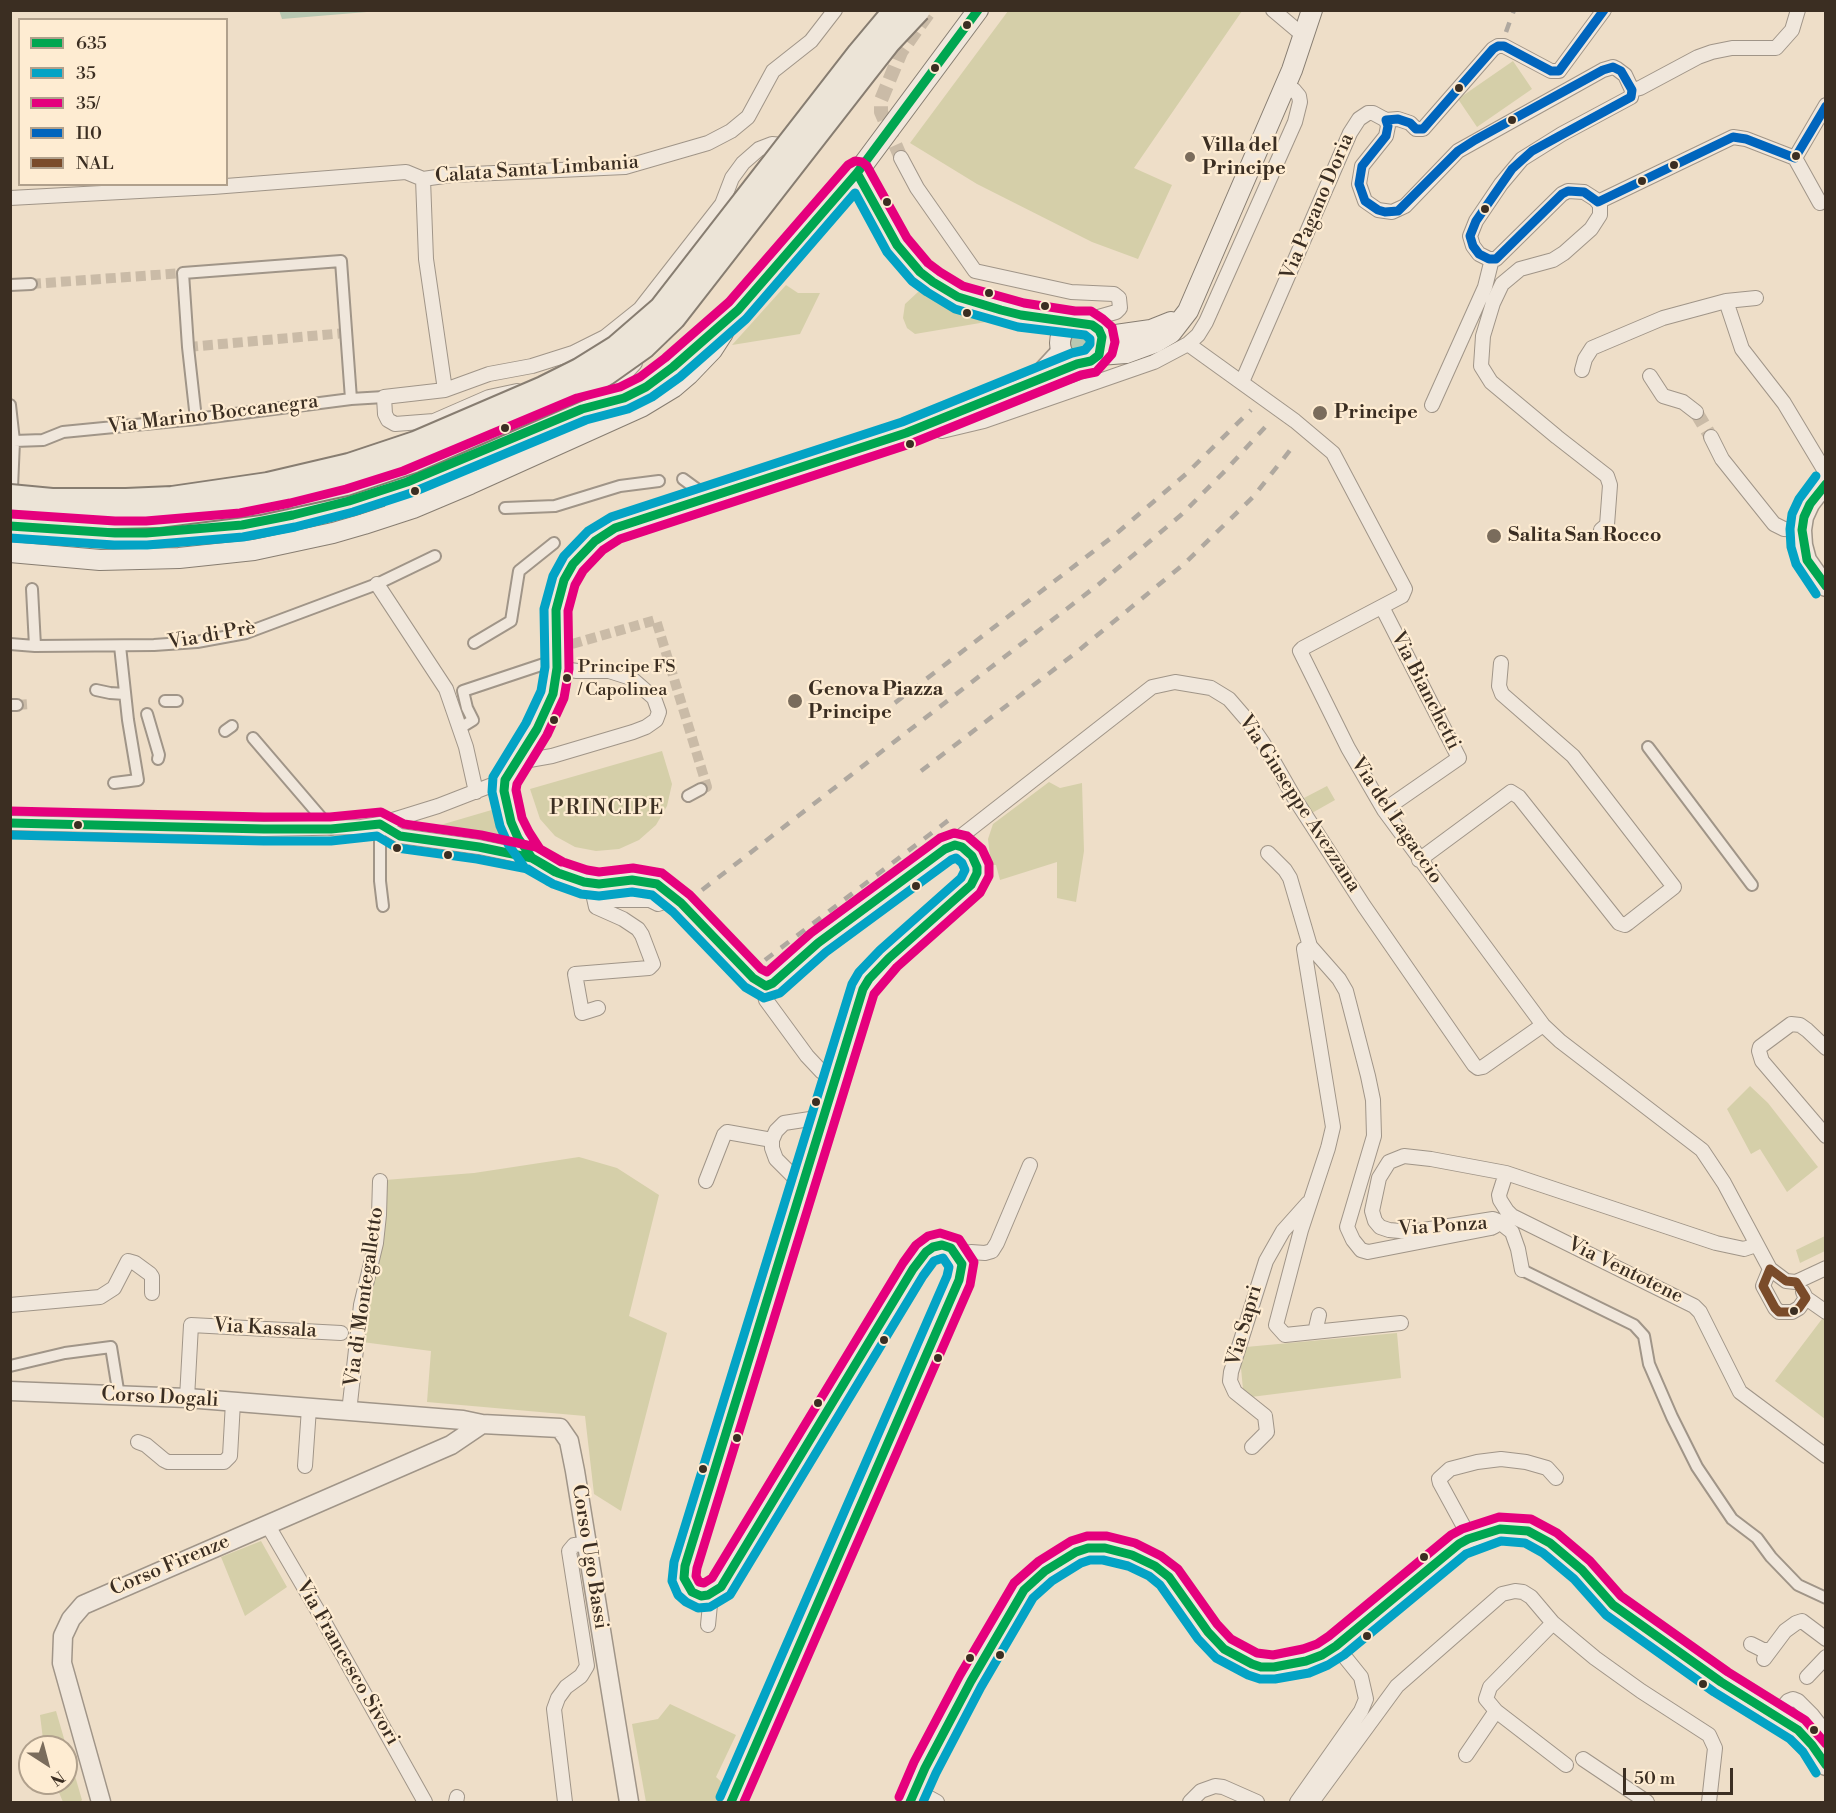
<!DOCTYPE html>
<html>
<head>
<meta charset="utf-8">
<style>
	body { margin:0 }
	#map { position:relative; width:1836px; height:1813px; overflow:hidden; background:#eedec8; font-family:"Libre Bodoni",serif }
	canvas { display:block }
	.frame { position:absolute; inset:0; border:12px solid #3b2e22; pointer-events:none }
	.legend { position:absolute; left:18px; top:18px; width:210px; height:168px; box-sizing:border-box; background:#feecd2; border:2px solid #b0a08c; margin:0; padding:8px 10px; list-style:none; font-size:18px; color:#3b2e22 }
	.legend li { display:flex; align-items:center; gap:12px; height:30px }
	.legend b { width:30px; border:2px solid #b0a08c }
	.north { position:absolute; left:18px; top:1735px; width:60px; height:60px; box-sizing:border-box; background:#feecd2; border:2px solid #b0a08c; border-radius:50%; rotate:144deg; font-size:16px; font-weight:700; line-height:24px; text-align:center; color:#3b2e22 }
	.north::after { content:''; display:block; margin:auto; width:21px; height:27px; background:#7a6c5c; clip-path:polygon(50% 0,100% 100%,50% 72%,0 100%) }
	.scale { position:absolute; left:1623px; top:1768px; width:110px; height:27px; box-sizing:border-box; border:3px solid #3b2e22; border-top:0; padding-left:8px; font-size:18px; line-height:21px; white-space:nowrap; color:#3b2e22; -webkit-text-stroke:4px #feecd2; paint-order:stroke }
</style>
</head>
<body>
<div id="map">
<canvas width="1836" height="1813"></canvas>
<div class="frame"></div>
<ul class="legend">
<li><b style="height:8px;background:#00a651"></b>635</li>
<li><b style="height:8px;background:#03a3c5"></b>35</li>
<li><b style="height:8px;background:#e5007d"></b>35/</li>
<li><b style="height:8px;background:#0065bd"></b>I10</li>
<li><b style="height:8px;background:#7a4b2a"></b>NAL</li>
</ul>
<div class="north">N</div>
<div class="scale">50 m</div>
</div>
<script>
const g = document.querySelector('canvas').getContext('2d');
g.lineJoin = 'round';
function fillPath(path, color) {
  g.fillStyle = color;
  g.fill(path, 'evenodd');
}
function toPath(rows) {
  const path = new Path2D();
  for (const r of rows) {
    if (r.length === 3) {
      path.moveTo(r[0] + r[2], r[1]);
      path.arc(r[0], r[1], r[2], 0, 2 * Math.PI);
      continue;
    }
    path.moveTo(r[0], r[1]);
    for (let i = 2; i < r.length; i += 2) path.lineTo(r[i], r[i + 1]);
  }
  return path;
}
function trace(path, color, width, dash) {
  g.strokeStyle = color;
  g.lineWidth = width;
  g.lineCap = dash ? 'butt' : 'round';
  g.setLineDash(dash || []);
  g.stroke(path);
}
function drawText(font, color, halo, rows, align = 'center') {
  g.font = font + ' "Libre Bodoni",serif';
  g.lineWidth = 4.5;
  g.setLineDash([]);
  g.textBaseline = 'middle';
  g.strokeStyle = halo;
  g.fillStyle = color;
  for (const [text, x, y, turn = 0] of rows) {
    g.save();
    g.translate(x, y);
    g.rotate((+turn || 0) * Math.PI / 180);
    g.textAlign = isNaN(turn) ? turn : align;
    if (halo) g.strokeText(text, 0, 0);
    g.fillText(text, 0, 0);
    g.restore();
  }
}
fillPath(toPath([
	[1008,11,1242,11,1134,168,1172,185,1138,259,1092,242,977,184,910,143],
	[1513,61,1532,89,1477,127,1458,99],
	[786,285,798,293,820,293,800,334,732,345],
	[929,289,969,310,991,317,986,322,915,334,907,328,903,318,905,304,918,292],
	[662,751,672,784,667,806,656,825,639,840,619,849,596,851,575,847,555,836,540,819,530,789],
	[1049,782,1060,788,1082,783,1084,851,1076,902,1057,898,1057,862,1000,880,996,865,991,865,988,839,993,824],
	[1327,786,1335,800,1312,813,1304,798],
	[495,809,502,839,441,831,437,826],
	[1750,1086,1768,1103,1818,1167,1787,1192,1760,1149,1751,1154,1727,1109],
	[579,1157,617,1168,659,1195,629,1316,667,1333,621,1511,594,1494,585,1416,427,1402,431,1351,362,1342,380,1249,385,1180,474,1173],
	[1825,1236,1825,1251,1800,1263,1796,1250],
	[1825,1315,1825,1419,1775,1381],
	[1397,1333,1401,1378,1251,1397,1243,1389,1240,1358,1246,1347],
	[261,1541,287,1587,245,1616,221,1557],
	[670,1704,736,1735,716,1777,726,1786,717,1802,646,1802,632,1724,658,1719],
	[56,1711,72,1766,66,1766,66,1747,44,1747,40,1715],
	[66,1774,75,1776,82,1800,80,1802,63,1802,55,1783,66,1783]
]), '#d5cfa9');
fillPath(toPath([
	[279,10,379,10,379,11,282,19],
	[1082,344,14]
]), '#b8c8b2');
trace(toPath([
	[31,284,183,273],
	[188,347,345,333],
	[572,644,656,620,707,787,701,789],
	[17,705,31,704]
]), '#cabba7', 10, [10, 5]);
trace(toPath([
	[901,158,881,112,881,100,901,52,929,12],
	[1696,412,1711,437]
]), '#cabba7', 14, [14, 7]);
const pedestrian = toPath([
	[10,285,31,284],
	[10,405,14,441],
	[196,419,188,347,183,273,341,261,351,399],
	[683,479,709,498],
	[12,488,14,441,43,440,63,432,196,419,351,399,384,397],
	[505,508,555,506,620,486,659,481],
	[32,589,35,646],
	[474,643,511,621,519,571,554,543],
	[10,644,35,646,154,645,197,642,246,633,377,584,435,556],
	[96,690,110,693,125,694],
	[165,701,177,701],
	[10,705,17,705],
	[147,714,159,755,158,759],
	[460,728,473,720,467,708,463,691,556,660],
	[225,731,232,726],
	[253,738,331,829],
	[1648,747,1752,885],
	[114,783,138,780,128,720,120,646],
	[688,796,701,789],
	[380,824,380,881,383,906],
	[1522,1270,1634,1325,1644,1336,1649,1364,1672,1417,1697,1467,1732,1519,1757,1538,1771,1557,1798,1585,1826,1598],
	[10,1366,65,1353,111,1347,119,1396]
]);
const minor = toPath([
	[1273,10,1305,37],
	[1632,90,1640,88,1698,57,1712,52,1732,48,1776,48,1792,30,1798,10],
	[1386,120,1398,119,1410,123,1416,129,1423,129,1493,49,1498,46,1504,46,1551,71,1559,71,1604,10],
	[901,158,917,188,975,271,1071,292,1114,294,1119,298,1120,308,1116,312,1081,322],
	[1795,158,1820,203],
	[423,179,451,175,625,167,708,143,731,131,748,117,773,71,811,41,835,10],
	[10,198,213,187,406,172,423,179,426,259,445,390],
	[1598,202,1733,137,1746,139,1795,158,1826,105],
	[1726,301,1756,298],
	[1188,344,1295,421,1333,453,1405,589,1402,596,1303,648,1300,651,1348,748,1384,810,1543,1025,1560,1041,1702,1150,1724,1183,1770,1269,1786,1281,1796,1282,1826,1268],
	[618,369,612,373,612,380,628,404],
	[1582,370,1585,359,1592,348,1663,318,1726,301,1742,349,1784,403,1826,473],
	[1650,376,1663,396,1683,402,1696,412],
	[1242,382,1350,133,1359,119,1368,113,1373,113,1386,120,1388,126,1386,136,1362,166,1359,184,1365,201,1378,210,1392,212,1405,206,1458,151,1603,70,1613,67,1617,69,1625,75,1632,90,1631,97,1562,134,1522,159,1501,184,1476,221,1470,236,1473,246,1479,254,1489,259,1496,259,1562,194,1568,191,1584,192,1595,199,1600,205,1600,215,1591,229,1564,253,1553,260,1520,269,1502,284,1493,303,1483,336,1481,366,1491,382,1557,437,1607,476,1610,485,1607,525,1601,530,1604,532],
	[517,391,489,397,434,421,395,424,388,420,385,414,384,397,445,390,489,374,532,366,573,353,605,337,640,309,722,204,732,178,743,163,759,149,772,144,783,145,790,151],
	[589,404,615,385,635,363],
	[1432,405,1485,287,1492,259],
	[929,424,932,427,942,431,984,421,1154,362,1188,344,1198,335,1206,322,1295,122,1300,102,1299,96,1294,90,1286,86],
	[1711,437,1722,459,1774,524,1784,529,1802,530],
	[504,458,543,440,555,432,559,422,556,414],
	[392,508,410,498,470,474],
	[377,584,446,689,466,747,476,792],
	[1382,607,1459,758,1384,810],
	[518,762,552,756,633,732,646,727,656,720,659,712,654,698,631,678,609,671,577,671,557,668],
	[10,823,264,829,361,827,380,824,438,806,505,780],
	[380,824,400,836,479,847,532,858],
	[946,848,1152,687,1175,682,1211,688,1229,699,1248,721,1263,743,1295,799,1364,906,1474,1065,1478,1068,1483,1067,1543,1025],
	[1268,853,1285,870,1290,878,1310,946,1339,979,1346,991,1368,1076,1373,1100,1374,1136,1347,1227,1353,1240,1361,1250,1368,1252,1491,1228,1495,1226,1496,1223,1493,1219,1411,1232,1389,1230,1380,1227,1375,1221,1372,1211,1379,1178,1389,1162,1404,1156,1431,1159,1506,1173,1716,1243,1744,1249,1756,1245],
	[1419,860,1511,792,1519,797,1619,923,1625,925,1628,923,1674,887,1573,756,1502,694,1499,686,1501,663],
	[1310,946,1304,949,1333,1127,1328,1148,1301,1230,1276,1325,1285,1335,1401,1323],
	[762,985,766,1000,807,1056,822,1072],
	[598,1008,582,1013,575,974,649,968,653,964,642,935,638,929,623,919,596,907,594,898,598,895,611,900,650,900,658,904,661,903,670,893],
	[1826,1048,1807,1030,1800,1025,1791,1024,1760,1047,1759,1051,1762,1061,1826,1136],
	[1506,1173,1499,1195,1500,1200,1507,1211,1512,1216,1694,1306,1700,1312,1740,1392,1826,1456],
	[706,1181,724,1135,727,1132,772,1140],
	[802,1185,776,1159,772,1148,772,1140,776,1131,784,1123,810,1119,824,1112],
	[1493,1219,1498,1221,1512,1232,1518,1249,1522,1270],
	[959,1257,971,1252,985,1253,992,1251,997,1243,1030,1165],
	[1770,1269,1763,1286,1775,1308,1779,1312,1792,1312,1799,1308,1806,1298],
	[1803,1292,1806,1298,1826,1312],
	[10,1305,100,1297,114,1288,128,1261,135,1263,150,1274,152,1277,152,1293],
	[1315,1332,1319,1315],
	[187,1398,191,1325,341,1333],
	[349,1412,361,1305,376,1243,379,1215,380,1181],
	[138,1442,146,1445,164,1460,168,1462,224,1462,230,1456,233,1402],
	[1252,1447,1267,1432,1265,1416,1235,1392,1230,1381,1231,1372,1266,1261,1283,1231,1308,1203],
	[305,1466,309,1408],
	[267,1524,322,1618,425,1802],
	[1468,1539,1464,1527,1440,1483,1439,1479,1450,1469,1477,1462,1501,1459,1526,1462,1547,1468,1556,1478],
	[1553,1623,1490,1687,1486,1699,1496,1711,1566,1765],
	[708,1625,711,1594],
	[1751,1644,1763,1650,1770,1650],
	[1764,1659,1785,1631,1796,1623,1802,1621,1826,1639],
	[1807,1677,1826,1657],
	[1775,1716,1788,1701,1793,1699,1798,1701,1812,1715,1826,1733],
	[1466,1755,1496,1711],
	[1583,1759,1647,1802],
	[915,1790,937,1802],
	[456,1802,457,1797],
	[565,1802,554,1709,558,1698,566,1687,581,1676,587,1666,569,1551,574,1545,587,1544],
	[1190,1802,1201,1791,1215,1786,1223,1787,1257,1802],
	[1297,1802,1361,1711,1366,1699,1361,1677,1336,1646],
	[1312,1802,1397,1686,1502,1594,1515,1591,1523,1592,1531,1597,1553,1623,1595,1658,1641,1691,1709,1735,1715,1748,1709,1802]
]);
const tertiary = toPath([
	[1036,378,1061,351],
	[1826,483,1810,504,1804,517,1802,530,1803,545,1807,560,1826,587],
	[10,1391,187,1398,463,1420,482,1424,560,1428,569,1441,575,1471,629,1802],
	[101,1802,62,1663,63,1636,71,1619,83,1605,451,1445,482,1424],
	[731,1802,959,1280,962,1264,951,1248,942,1245,933,1247,926,1252,913,1269,721,1587,708,1595,701,1596,692,1592,688,1588,684,1578,685,1566,863,989,869,979,889,958,971,885,977,873,977,867,972,856,962,847,955,845,945,849,818,943,773,983,766,986,753,978,681,903,657,884,632,880,599,884,584,882,558,873,532,858,518,838,511,822,504,791,505,780,537,729,553,694,557,668,556,610,564,580,573,564,595,541,615,528,906,433,1016,390,1077,364],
	[910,1802,925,1768,971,1681,1024,1590,1045,1571,1076,1552,1088,1548,1105,1548,1132,1555,1155,1566,1169,1577,1208,1632,1224,1649,1252,1664,1261,1667,1274,1667,1306,1661,1322,1655,1336,1646,1459,1544,1468,1539,1500,1529,1528,1531,1550,1543,1582,1570,1613,1605,1721,1682,1798,1730,1812,1745,1826,1766]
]);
const secondary = toPath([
	[857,173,878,208,897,245,920,272,933,282,958,297,976,302,1021,315,1074,323],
	[1081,343,21],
	[1102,337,1151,330,1171,322],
	[1099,355,1126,353,1156,342,1171,333,1188,311,1292,70,1312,10],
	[10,526,115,533,146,533,187,531,242,525,293,515,349,501,407,482,582,409,624,398,646,387,673,367,738,310,809,229,857,173,978,10],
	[10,552,100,560,179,558,254,550,333,533,364,524,413,508,470,484,641,407,674,387,688,375,712,350,723,333]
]);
trace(pedestrian, '#a09588', 14);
trace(minor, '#a09588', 16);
trace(tertiary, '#a09588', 21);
trace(secondary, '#877d71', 22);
trace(pedestrian, '#f0e7dc', 10);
trace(minor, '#f0e7dc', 14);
trace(tertiary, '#f0e7dc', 18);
trace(secondary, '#f0e7dc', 20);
trace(toPath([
	[1506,32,1514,10],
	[879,715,1111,538,1186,474,1251,410],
	[921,771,1073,655,1184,564,1253,497,1295,444],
	[702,890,1099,584,1181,515,1225,471,1267,425],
	[765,960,954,816]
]), '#afa89f', 4.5, [10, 10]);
const trunkBridge = toPath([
	[10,496,52,500,126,500,172,498,268,484,349,465,415,443,543,388,579,370,616,347,661,308,859,53,895,10],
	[10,514,71,518,158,516,259,503,305,493,346,484,414,461,590,384,606,374,644,347,674,318,860,79,889,42,919,10]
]);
trace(trunkBridge, '#877d71', 26, []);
trace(trunkBridge, '#ece4d7', 22);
trace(toPath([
	[1826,484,1810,504,1804,517,1802,530,1807,560,1826,586],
	[10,526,115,533,146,533,242,525,293,515,349,501,407,482,582,409,624,398,646,387,673,367,738,310,857,173,978,10],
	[10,823,264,829,331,829,380,824,400,836,479,847,532,858,555,872],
	[731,1802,959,1280,962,1264,951,1248,942,1245,933,1247,926,1252,913,1269,721,1587,708,1595,701,1596,692,1592,684,1578,685,1566,863,989,869,979,889,958,971,885,977,873,977,867,972,856,962,847,955,845,945,849,818,943,773,983,766,986,753,978,681,903,657,884,632,880,599,884,584,882,558,873,532,858,518,838,511,822,504,791,505,780,537,729,553,694,557,668,556,610,564,580,573,564,595,541,615,528,906,433,1077,364,1091,361,1099,355,1102,337,1099,330,1092,325,1021,315,1001,310,958,297,933,282,920,272,897,245,857,173],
	[910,1802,925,1768,971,1681,1024,1590,1045,1571,1076,1552,1088,1548,1105,1548,1132,1555,1155,1566,1169,1577,1208,1632,1224,1649,1252,1664,1261,1667,1274,1667,1306,1661,1322,1655,1336,1646,1459,1544,1468,1539,1500,1529,1528,1531,1550,1543,1582,1570,1613,1605,1721,1682,1798,1730,1812,1745,1826,1765]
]), '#00a651', 9);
trace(toPath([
	[10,538,114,545,147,545,243,537,295,527,353,512,411,493,586,420,628,409,652,397,680,377,746,319,855,193,887,252,912,281,927,292,955,309,1018,327,1085,335,1090,339,1090,344,1085,350,1072,353,902,422,611,517,588,531,564,556,553,576,544,609,545,667,541,691,526,723,493,777,492,792,500,826,508,844,525,868,553,884,581,894,599,896,632,892,652,895,673,912,745,987,764,998,780,993,826,952,951,860,956,858,962,863,965,870,961,878,880,950,859,972,852,984,674,1562,672,1581,678,1595,686,1602,698,1608,710,1607,730,1595,923,1276,934,1261,943,1258,949,1267,947,1276,720,1797],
	[1816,594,1796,564,1791,547,1790,529,1792,514,1799,499,1816,476],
	[10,835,264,841,331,841,377,836,397,848,477,859,528,869,549,882],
	[923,1802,936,1773,981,1687,1033,1598,1052,1581,1081,1563,1090,1560,1103,1560,1128,1566,1149,1576,1160,1585,1198,1639,1216,1658,1248,1675,1260,1679,1275,1679,1309,1673,1328,1665,1344,1655,1466,1554,1501,1541,1525,1543,1543,1553,1574,1579,1606,1615,1714,1692,1790,1739,1803,1752,1816,1773]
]), '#03a3c5', 9);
trace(toPath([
	[11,514,115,521,146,521,240,513,290,503,346,489,403,471,577,398,620,387,640,377,665,358,729,302,848,165,855,161,862,162,867,166,907,238,928,263,940,272,963,286,1024,303,1075,311,1091,311,1103,319,1112,327,1115,342,1112,354,1096,372,1081,375,910,444,620,539,603,550,583,571,575,585,568,611,569,669,564,698,547,735,517,784,516,790,522,818,529,832,540,849,563,862,587,870,599,872,633,868,662,873,690,895,761,969,767,972,811,933,940,838,954,833,967,836,982,849,989,864,989,876,980,893,897,967,874,994,697,1568,696,1576,699,1582,704,1583,712,1578,903,1263,916,1245,928,1236,940,1233,959,1239,974,1262,970,1285,744,1802],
	[10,811,264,817,330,817,381,812,404,824,481,835,536,847,561,862],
	[899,1797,914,1762,960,1675,1014,1583,1039,1561,1071,1541,1087,1536,1107,1536,1135,1543,1161,1556,1178,1569,1217,1624,1231,1639,1257,1653,1273,1655,1303,1649,1317,1644,1329,1636,1451,1535,1462,1529,1499,1517,1531,1519,1557,1533,1590,1561,1621,1596,1728,1672,1805,1720,1826,1744]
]), '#e5007d', 9);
trace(toPath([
	[1604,10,1559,71,1551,71,1504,46,1498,46,1493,49,1423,129,1416,129,1410,123,1398,119,1386,120,1388,126,1386,136,1362,166,1359,184,1365,201,1378,210,1385,212,1398,211,1458,151,1475,140,1603,70,1613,67,1621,71,1632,90,1631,97,1532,151,1512,169,1476,221,1470,236,1473,246,1479,254,1489,259,1496,259,1562,194,1568,191,1584,192,1598,202,1733,137,1746,139,1795,158,1826,106]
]), '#0065bd', 9);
trace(toPath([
	[1770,1269,1786,1281,1796,1282,1806,1298,1799,1308,1792,1312,1779,1312,1775,1308,1763,1286,1770,1269]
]), '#7a4b2a', 9);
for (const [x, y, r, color] of [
	[967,25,5,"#3b2e22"],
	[935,68,5,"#3b2e22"],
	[1459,88,5,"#3b2e22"],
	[1512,120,5,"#3b2e22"],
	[1796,156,5,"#3b2e22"],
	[1190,157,6,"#7a6c5c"],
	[1674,165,5,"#3b2e22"],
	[1642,181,5,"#3b2e22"],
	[887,202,5,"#3b2e22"],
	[1485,209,5,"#3b2e22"],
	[989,293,5,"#3b2e22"],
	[1045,306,5,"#3b2e22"],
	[967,313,5,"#3b2e22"],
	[1320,413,8,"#7a6c5c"],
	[505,428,5,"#3b2e22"],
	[910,444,5,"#3b2e22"],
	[415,491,5,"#3b2e22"],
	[1494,536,8,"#7a6c5c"],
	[567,678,5,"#3b2e22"],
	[795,701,8,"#7a6c5c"],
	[554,720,5,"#3b2e22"],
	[78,825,5,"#3b2e22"],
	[397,848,5,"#3b2e22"],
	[448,855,5,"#3b2e22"],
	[916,886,5,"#3b2e22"],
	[816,1102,5,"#3b2e22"],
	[1794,1311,5,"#3b2e22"],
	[884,1340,5,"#3b2e22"],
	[938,1358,5,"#3b2e22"],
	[818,1403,5,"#3b2e22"],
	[737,1438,5,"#3b2e22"],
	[703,1469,5,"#3b2e22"],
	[1424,1557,5,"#3b2e22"],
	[1367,1636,5,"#3b2e22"],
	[1000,1655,5,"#3b2e22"],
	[970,1658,5,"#3b2e22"],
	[1703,1684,5,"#3b2e22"],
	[1814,1730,5,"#3b2e22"]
]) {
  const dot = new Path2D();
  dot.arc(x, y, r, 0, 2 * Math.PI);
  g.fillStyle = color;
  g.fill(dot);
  trace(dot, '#feecd2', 2);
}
drawText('18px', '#3b2e22', '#feecd2', [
	["Principe FS",578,668],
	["/ Capolinea",578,691]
], 'left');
drawText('bold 20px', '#3b2e22', '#feecd2', [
	["Villa del",1202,146],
	["Principe",1202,169],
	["Principe",1334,413],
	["Salita San Rocco",1508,536],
	["Genova Piazza",808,690],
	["Principe",808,713]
], 'left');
drawText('20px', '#3b2e22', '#feecd2', [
	["Calata Santa Limbania",537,170,-4],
	["Via Pagano Doria",1318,207,-67],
	["Via Marino Boccanegra",213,415,-7],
	["Via di Prè",212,636,-10],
	["Via Bianchetti",1425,691,63],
	["Via Giuseppe Avezzana",1299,804,57],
	["Via del Lagaccio",1396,821,56],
	["Via Ponza",1443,1227,-4],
	["Via Ventotene",1625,1271,26],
	["Via di Montegalletto",365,1297,-82],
	["Via Sapri",1245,1326,-74],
	["Via Kassala",265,1329,3],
	["Corso Dogali",160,1398,3],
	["Corso Ugo Bassi",589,1557,81],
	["Corso Firenze",170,1566,-23],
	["Via Francesco Sivori",347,1663,60]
]);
g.letterSpacing = '1.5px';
drawText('21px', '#3b2e22', '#feecd2', [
	["PRINCIPE",607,809]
]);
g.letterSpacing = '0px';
</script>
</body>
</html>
